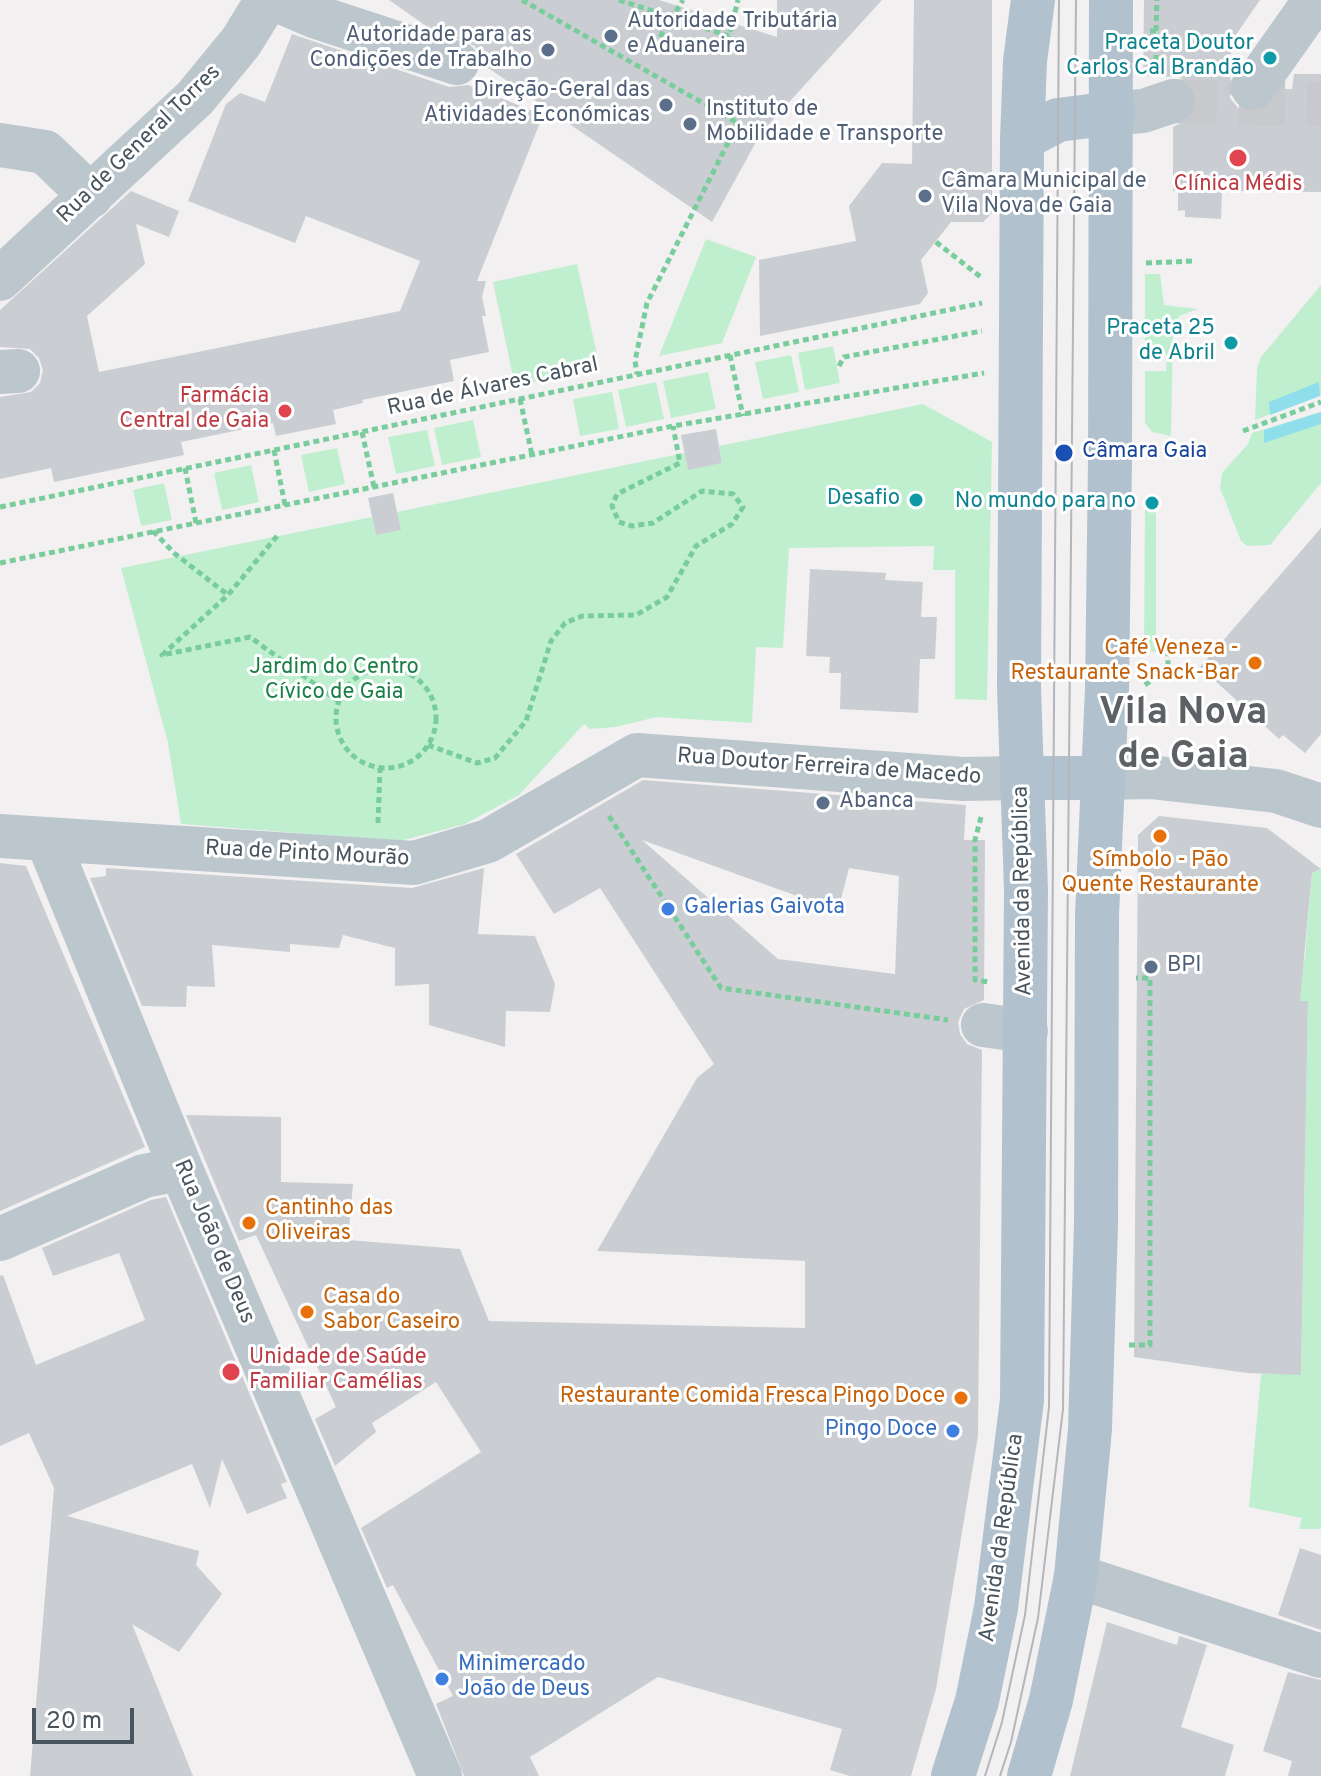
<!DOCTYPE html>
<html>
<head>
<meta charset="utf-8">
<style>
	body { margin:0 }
	#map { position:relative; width:1321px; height:1776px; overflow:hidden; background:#f3f0f1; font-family:Overpass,sans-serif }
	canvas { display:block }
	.scale { position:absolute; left:32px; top:1708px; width:102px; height:36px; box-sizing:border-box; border:4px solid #48555e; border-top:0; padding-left:10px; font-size:24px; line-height:28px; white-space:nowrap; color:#48555e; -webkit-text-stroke:6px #fff; paint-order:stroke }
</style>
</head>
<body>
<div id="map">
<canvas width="1321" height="1776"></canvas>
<div class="scale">20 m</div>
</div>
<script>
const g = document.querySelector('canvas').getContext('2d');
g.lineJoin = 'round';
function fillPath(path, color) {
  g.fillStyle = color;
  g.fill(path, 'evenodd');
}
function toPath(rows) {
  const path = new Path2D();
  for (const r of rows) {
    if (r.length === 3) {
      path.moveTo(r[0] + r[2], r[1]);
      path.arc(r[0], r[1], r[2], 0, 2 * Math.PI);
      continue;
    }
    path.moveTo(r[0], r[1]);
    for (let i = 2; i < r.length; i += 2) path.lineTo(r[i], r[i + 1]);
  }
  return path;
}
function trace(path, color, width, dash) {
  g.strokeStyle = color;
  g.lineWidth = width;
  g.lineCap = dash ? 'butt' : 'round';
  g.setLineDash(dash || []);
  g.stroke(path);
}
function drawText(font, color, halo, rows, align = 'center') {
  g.font = font + ' Overpass,sans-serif';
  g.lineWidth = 6;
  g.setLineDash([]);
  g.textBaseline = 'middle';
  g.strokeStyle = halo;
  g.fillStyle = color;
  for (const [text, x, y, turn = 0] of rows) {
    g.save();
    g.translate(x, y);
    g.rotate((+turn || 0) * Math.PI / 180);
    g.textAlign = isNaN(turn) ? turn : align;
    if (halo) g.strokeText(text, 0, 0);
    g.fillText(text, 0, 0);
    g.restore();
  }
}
fillPath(toPath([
	[706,239,756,257,722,343,659,356],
	[577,264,600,368,515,386,493,282],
	[1145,274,1160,274,1164,305,1198,309,1179,316,1173,332,1171,436,1152,432,1145,423,1145,371,1166,371,1167,357,1164,350,1145,350],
	[1321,285,1321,395,1255,420,1257,368,1261,357],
	[833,346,840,383,805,390,798,353],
	[791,355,799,392,763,399,755,362],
	[708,372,716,409,671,418,663,381],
	[656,382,664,419,626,427,618,390],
	[612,392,619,429,580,436,573,399],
	[923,404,992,442,987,700,955,699,955,570,933,570,934,546,789,548,783,648,756,647,752,723,657,717,615,727,590,729,584,724,519,795,465,824,400,841,181,824,168,743,121,568,372,517,376,534,400,530,397,512,679,454,685,453,688,469,722,463,719,446],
	[1321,412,1321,483,1270,545,1247,546,1241,541,1220,488,1222,473,1248,444,1252,433],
	[473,420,481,457,442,465,434,428],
	[427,430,435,466,396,474,388,437],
	[337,448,345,484,309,492,301,455],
	[251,465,259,502,222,510,214,473],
	[164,483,172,520,141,526,133,490],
	[1156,495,1156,652,1144,651,1145,504],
	[1321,869,1321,1529,1299,1529,1302,1518,1249,1507,1261,1374,1301,1374,1308,1002,1297,1001,1305,957,1312,873]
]), '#c0efcf');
fillPath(toPath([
	[1319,382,1320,396,1270,415,1269,402],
	[1321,412,1321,424,1264,443,1264,430]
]), '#8edeeb');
fillPath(toPath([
	[389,0,659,0,777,37,777,0,882,0,761,133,712,222,481,63,475,46,429,28],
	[914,0,992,0,992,213,983,222,951,222,921,260,928,293,920,304,760,336,759,260,856,241,849,206,882,163,912,164],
	[1144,0,1260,0,1231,42,1230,98,1239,109,1250,113,1263,111,1283,89,1292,89,1294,74,1321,74,1321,192,1222,191,1221,219,1185,217,1185,210,1178,211,1178,191,1173,191,1173,127,1192,117,1197,107,1197,94,1190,83,1179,77,1143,76],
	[292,34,449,87,468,85,543,115,477,281,486,281,482,297,486,316,482,316,489,352,450,360,454,381,362,400,363,403,333,410,336,424,276,436,273,423,181,442,184,455,54,482,51,468,0,479,0,397,31,392,40,383,43,370,39,358,30,349,0,347,0,310,131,191,179,211,169,237,136,224,145,264,87,316,99,372,400,311,420,261,306,216,295,243,188,201,226,104,240,93,265,102],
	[716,429,722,463,688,470,681,435],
	[393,493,401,530,376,535,368,498],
	[1321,528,1321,734,1305,753,1283,735,1279,739,1200,667],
	[810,569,886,573,885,580,923,582,921,617,937,617,935,659,920,659,918,713,840,709,841,673,829,673,830,657,806,656],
	[643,780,966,805,964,840,985,840,984,1000,964,1009,958,1022,960,1034,967,1044,982,1050,978,1436,936,1689,911,1776,850,1776,830,1770,842,1729,658,1677,530,1757,539,1776,464,1776,436,1704,453,1696,393,1585,387,1588,361,1528,481,1452,436,1382,372,1423,376,1432,335,1466,315,1419,336,1407,256,1235,239,1241,186,1115,281,1117,281,1182,353,1184,348,1240,460,1249,489,1321,805,1328,805,1261,597,1251,697,1078,714,1064,600,888,554,914,516,854],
	[642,840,811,901,840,903,849,868,899,876,895,974,778,959],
	[1159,816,1267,828,1321,869,1312,873,1300,1001,1308,1001,1301,1375,1247,1373,1134,1357,1138,835],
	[0,863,26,866,145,1147,0,1211],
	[106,868,412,888,484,868,478,934,535,936,555,984,550,1012,506,1011,505,1047,429,1025,429,984,395,986,395,948,343,935,339,948,290,944,290,952,212,945,215,987,187,986,186,1007,142,1006,90,878,106,876],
	[166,1197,287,1482,281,1484,287,1498,247,1514,222,1459,210,1508,192,1464,67,1516,199,1551,196,1565,222,1594,179,1652,132,1624,193,1776,30,1776,54,1488,29,1433,0,1446,0,1276,3,1275,36,1365,145,1320,119,1253,53,1276,42,1248,151,1200],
	[1300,1548,1321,1555,1321,1630,1278,1615],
	[1107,1622,1177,1645,1179,1636,1207,1645,1181,1727,1234,1745,1225,1776,1070,1776],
	[1288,1672,1321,1680,1321,1776,1288,1776,1292,1761,1263,1751]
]), '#caced3');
trace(toPath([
	[1173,101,1241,103,1253,88],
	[1241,103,1321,104]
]), '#c8c9cc', 44, [44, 22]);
trace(toPath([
	[522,0,738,123,647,303,635,361,637,374],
	[619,0,729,36,738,0],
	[1150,31,1156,31,1156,67],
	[1156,31,1157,0],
	[660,37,683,0],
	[936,242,982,278],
	[1146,263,1193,261],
	[730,355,743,416],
	[839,366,844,357,982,331],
	[520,399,532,455],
	[1243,431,1321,402],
	[362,432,374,487],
	[274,450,285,505],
	[185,468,196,523],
	[0,507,982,303],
	[153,531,174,553,228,595],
	[277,536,228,595,162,655,250,637,338,701],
	[0,563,673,426,984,373],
	[386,718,50],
	[1145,685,1168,667,1168,653],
	[428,745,477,763,495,758,526,721,551,641,565,623,582,616,636,615,667,597,696,546,732,524,743,507,733,494,702,491,653,523,632,526,619,522,612,506,617,494,680,463,673,426],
	[609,816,721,988,948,1020],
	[981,817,975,840,975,980,989,982],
	[378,823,380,768],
	[1129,1345,1150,1345,1150,978,1136,978]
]), '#79cd9d', 5, [6, 4]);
trace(toPath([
	[277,0,314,16,457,63],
	[1253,88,1315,0],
	[1113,113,1143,111,1173,101],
	[0,145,45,152,91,196],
	[0,279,195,98,241,42,267,0],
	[0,372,18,371],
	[1103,778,1150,777,1276,791,1321,806],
	[0,836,414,863,488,841,637,755,963,779,1022,778],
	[47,839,181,1169,440,1776],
	[983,1025,1026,1031],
	[0,1239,144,1176,181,1169],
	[1076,1576,1321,1656]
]), '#bcc6cd', 44);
trace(toPath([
	[1022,139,1058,120,1113,113],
	[1022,778,1103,778],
	[953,1776,977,1701,996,1608,1022,1400,1026,890,1019,688,1022,139,1025,61,1033,0],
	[1029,1776,1051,1700,1076,1576,1090,1429,1096,1223,1097,915,1107,689,1110,461,1111,0]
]), '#b1c2ce', 44);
trace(toPath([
	[985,1776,1002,1722,1025,1615,1049,1407,1059,0],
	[1000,1776,1011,1742,1038,1618,1063,1409,1076,0]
]), '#b3b6bb', 2);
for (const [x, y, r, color] of [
	[611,36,8,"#5c6f8a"],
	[548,50,8,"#5c6f8a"],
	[1270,58,8,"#0f9aa8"],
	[666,105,8,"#5c6f8a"],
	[690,124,8,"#5c6f8a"],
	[1238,158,10,"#e0444e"],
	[925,196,8,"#5c6f8a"],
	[1231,343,8,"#0f9aa8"],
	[285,411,8,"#e0444e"],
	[1064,453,10,"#1a4fb4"],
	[916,500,8,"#0f9aa8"],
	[1152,503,8,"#0f9aa8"],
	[1255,663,8,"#e8710a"],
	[823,803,8,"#5c6f8a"],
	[1160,836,8,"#e8710a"],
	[668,909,8,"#3f7fe0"],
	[1151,967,8,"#5c6f8a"],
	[249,1223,8,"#e8710a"],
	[307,1312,8,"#e8710a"],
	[231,1372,10,"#e0444e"],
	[961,1398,8,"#e8710a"],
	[953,1431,8,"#3f7fe0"],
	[442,1679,8,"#3f7fe0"]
]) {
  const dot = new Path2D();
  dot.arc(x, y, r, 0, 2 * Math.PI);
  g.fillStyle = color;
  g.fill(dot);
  trace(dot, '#fff', 3);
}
drawText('22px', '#4e5e75', '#fff', [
	["Autoridade Tributária",627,23],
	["e Aduaneira",627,48],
	["Autoridade para as",532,37,"right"],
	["Condições de Trabalho",532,62,"right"],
	["Direção-Geral das",650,92,"right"],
	["Atividades Económicas",650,117,"right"],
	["Instituto de",706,111],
	["Mobilidade e Transporte",706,136],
	["Câmara Municipal de",941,183],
	["Vila Nova de Gaia",941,208],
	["Abanca",839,803],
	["BPI",1167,967]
], 'left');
drawText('22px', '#0d838f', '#fff', [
	["Praceta Doutor",1254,45],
	["Carlos Cal Brandão",1254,70],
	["Praceta 25",1215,330],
	["de Abril",1215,355],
	["Desafio",900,500],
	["No mundo para no",1136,503]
], 'right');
drawText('22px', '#48555e', '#fff', [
	["Rua de General Torres",140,145,-44],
	["Rua de Álvares Cabral",493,388,-12],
	["Rua Doutor Ferreira de Macedo",829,768,4],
	["Rua de Pinto Mourão",307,855,3],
	["Avenida da República",1024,891,-91],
	["Rua João de Deus",213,1242,67],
	["Avenida da República",1003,1538,-82]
]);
drawText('22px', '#be3a42', '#fff', [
	["Clínica Médis",1238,186],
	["Farmácia",269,398,"right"],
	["Central de Gaia",269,423,"right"],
	["Unidade de Saúde",249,1359,"left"],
	["Familiar Camélias",249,1384,"left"]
]);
drawText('22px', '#164399', '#fff', [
	["Câmara Gaia",1082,453]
], 'left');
drawText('22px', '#c56008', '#fff', [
	["Café Veneza -",1239,650],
	["Restaurante Snack-Bar",1239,675],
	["Símbolo - Pão",1160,862,"center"],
	["Quente Restaurante",1160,887,"center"],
	["Cantinho das",265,1210,"left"],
	["Oliveiras",265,1235,"left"],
	["Casa do",323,1299,"left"],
	["Sabor Caseiro",323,1324,"left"],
	["Restaurante Comida Fresca Pingo Doce",945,1398]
], 'right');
drawText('22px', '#197f45', '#fff', [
	["Jardim do Centro",334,669],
	["Cívico de Gaia",334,694]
]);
drawText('22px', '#366cbe', '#fff', [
	["Galerias Gaivota",684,909],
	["Pingo Doce",937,1431,"right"],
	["Minimercado",458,1666],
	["João de Deus",458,1691]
], 'left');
drawText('bold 38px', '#5d6165', '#fff', [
	["Vila Nova",1183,715],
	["de Gaia",1183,759]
]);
</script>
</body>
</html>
